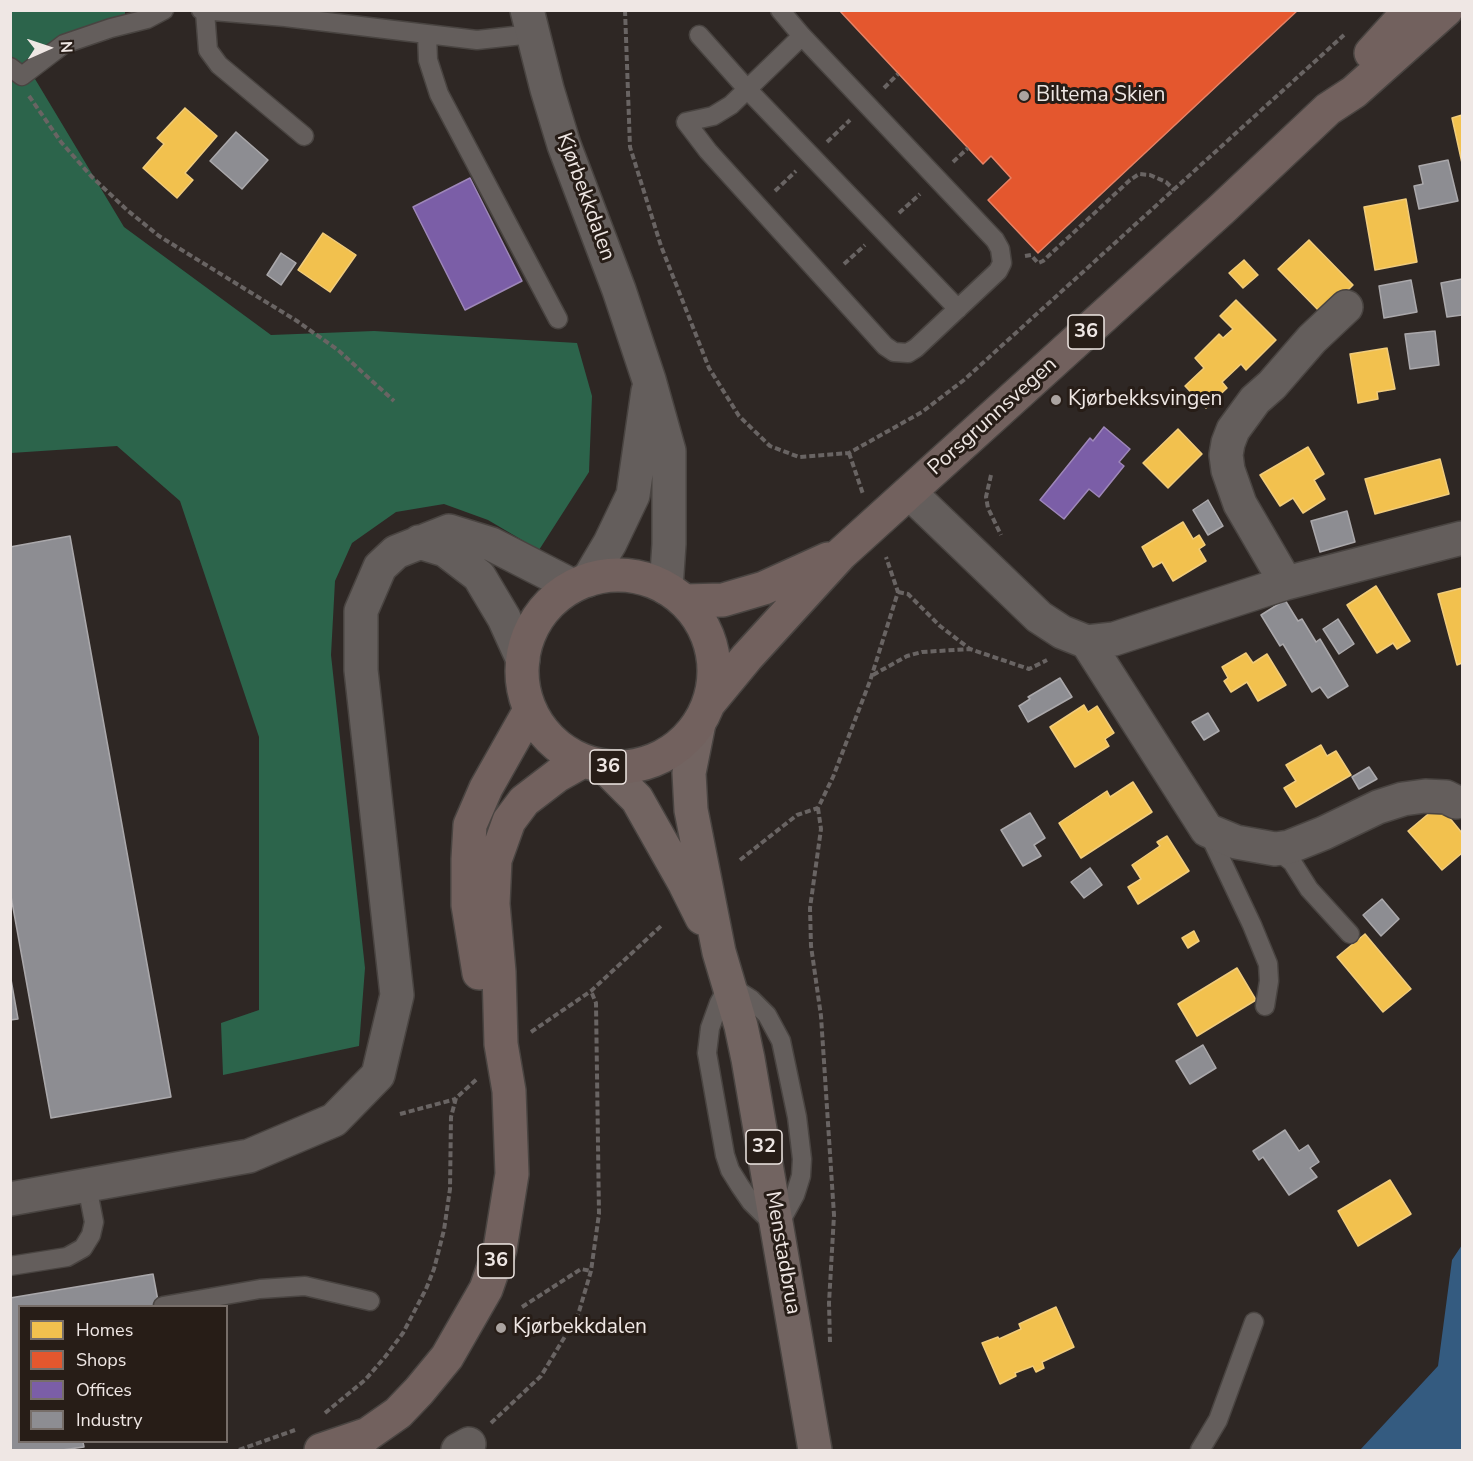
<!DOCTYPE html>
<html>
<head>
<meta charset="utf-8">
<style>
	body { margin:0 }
	#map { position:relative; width:1473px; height:1461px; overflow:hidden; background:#2e2724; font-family:"Nunito Sans",sans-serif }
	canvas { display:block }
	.frame { position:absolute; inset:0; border:12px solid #efe7e4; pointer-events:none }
	.legend { position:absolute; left:18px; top:1305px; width:210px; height:138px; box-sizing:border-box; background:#271d17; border:2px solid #776e69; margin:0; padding:8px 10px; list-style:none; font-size:18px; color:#efe7e4 }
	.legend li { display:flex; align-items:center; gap:12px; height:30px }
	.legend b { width:30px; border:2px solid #776e69 }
	.north { position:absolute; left:18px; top:18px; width:60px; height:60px; -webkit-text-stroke:4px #271d17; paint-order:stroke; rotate:87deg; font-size:16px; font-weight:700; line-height:24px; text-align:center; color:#efe7e4 }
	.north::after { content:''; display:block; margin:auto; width:21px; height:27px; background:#efe7e4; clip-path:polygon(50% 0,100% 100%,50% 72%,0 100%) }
</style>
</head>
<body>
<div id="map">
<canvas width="1473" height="1461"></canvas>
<div class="frame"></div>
<ul class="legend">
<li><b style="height:16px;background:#f2c14e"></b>Homes</li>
<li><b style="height:16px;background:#e4572e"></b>Shops</li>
<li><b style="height:16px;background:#7b5ea7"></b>Offices</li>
<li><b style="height:16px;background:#8d8d92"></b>Industry</li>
</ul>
<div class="north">N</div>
</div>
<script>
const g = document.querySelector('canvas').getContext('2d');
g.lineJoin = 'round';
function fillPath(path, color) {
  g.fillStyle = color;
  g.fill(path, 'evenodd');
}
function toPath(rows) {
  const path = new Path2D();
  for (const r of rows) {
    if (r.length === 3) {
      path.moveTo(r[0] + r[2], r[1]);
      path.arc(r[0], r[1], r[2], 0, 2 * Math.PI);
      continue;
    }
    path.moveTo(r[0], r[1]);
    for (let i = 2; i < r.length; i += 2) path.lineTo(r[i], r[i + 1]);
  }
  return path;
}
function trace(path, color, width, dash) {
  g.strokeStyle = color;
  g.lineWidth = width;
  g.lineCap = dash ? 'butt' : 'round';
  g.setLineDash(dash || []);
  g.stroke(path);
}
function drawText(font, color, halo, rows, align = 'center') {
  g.font = font + ' "Nunito Sans",sans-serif';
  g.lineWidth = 6;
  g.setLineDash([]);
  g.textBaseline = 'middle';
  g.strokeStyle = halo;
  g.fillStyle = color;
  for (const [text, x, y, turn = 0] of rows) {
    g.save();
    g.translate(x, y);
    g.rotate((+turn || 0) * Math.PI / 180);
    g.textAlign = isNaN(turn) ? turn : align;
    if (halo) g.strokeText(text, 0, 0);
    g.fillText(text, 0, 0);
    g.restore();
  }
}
fillPath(toPath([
	[11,11,125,11,125,26,29,69,124,227,271,335,374,331,577,343,592,396,589,472,539,550,488,520,444,504,396,512,352,543,335,581,331,655,365,968,359,1046,223,1075,221,1023,259,1010,259,737,180,501,117,446,11,453]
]), '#2c644b');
fillPath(toPath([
	[1462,1245,1462,1450,1360,1450,1438,1366,1452,1260]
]), '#345b80');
const homes = toPath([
	[185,108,217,136,185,173,193,180,177,198,143,168,164,144,157,138,185,108],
	[1462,115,1462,163,1452,118,1462,115],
	[1406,199,1417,262,1375,270,1364,207,1406,199],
	[323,233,356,255,330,292,298,270,323,233],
	[1309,240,1353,285,1323,315,1278,269,1309,240],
	[1244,260,1258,275,1243,288,1229,273,1244,260],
	[1236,300,1276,340,1246,370,1241,364,1222,382,1227,388,1206,408,1185,386,1204,368,1195,358,1219,334,1223,338,1233,329,1220,316,1236,300],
	[1387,348,1395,389,1377,392,1378,399,1358,403,1350,354,1387,348],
	[1178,429,1202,454,1168,488,1143,463,1178,429],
	[1308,447,1324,474,1314,480,1325,499,1303,513,1293,498,1280,506,1260,475,1308,447],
	[1440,459,1449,494,1375,514,1365,479,1440,459],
	[1183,522,1193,539,1199,535,1205,545,1199,549,1206,561,1173,581,1162,562,1153,567,1142,547,1183,522],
	[1376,586,1410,641,1397,649,1393,643,1377,653,1347,605,1376,586],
	[1462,588,1462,663,1457,665,1438,594,1462,588],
	[1246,653,1253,663,1267,654,1286,685,1258,701,1247,682,1231,692,1224,681,1228,678,1222,667,1246,653],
	[1084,705,1088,712,1097,706,1114,733,1105,739,1109,746,1075,767,1050,727,1084,705],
	[1321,745,1327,756,1336,751,1351,775,1296,807,1284,788,1296,781,1286,765,1321,745],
	[1133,782,1152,812,1081,858,1059,823,1107,791,1110,797,1133,782],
	[1439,805,1462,833,1462,853,1442,870,1408,831,1439,805],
	[1167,836,1189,871,1138,904,1128,887,1141,879,1132,865,1160,846,1157,842,1167,836],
	[1194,931,1199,941,1188,948,1182,938,1194,931],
	[1365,934,1411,989,1383,1012,1337,957,1365,934],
	[1237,968,1256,1000,1197,1036,1178,1004,1237,968],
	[1390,1180,1411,1214,1358,1246,1338,1211,1390,1180],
	[1056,1307,1074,1347,1042,1362,1044,1368,1036,1372,1033,1366,1015,1373,1016,1376,1000,1384,982,1343,998,1337,999,1339,1021,1329,1019,1324,1056,1307]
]);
fillPath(homes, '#f2c14e');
trace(homes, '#f1cc7b', 1.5);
const shops = toPath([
	[839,10,1298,10,1038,253,988,200,1011,178,991,156,983,164,839,10]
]);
fillPath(shops, '#e4572e');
trace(shops, '#e78265', 1.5);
const offices = toPath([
	[470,178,522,281,465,310,413,207,470,178],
	[1104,427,1130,449,1119,462,1124,466,1099,497,1089,489,1064,519,1040,500,1090,438,1093,441,1104,427]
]);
fillPath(offices, '#7b5ea7');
trace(offices, '#9e87b9', 1.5);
const industry = toPath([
	[236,132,268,160,242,189,210,161,236,132],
	[1448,160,1458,201,1419,209,1414,186,1423,184,1419,166,1448,160],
	[281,253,296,263,281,285,267,275,281,253],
	[1462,279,1462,315,1447,317,1441,283,1462,279],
	[1411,280,1417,312,1384,318,1379,286,1411,280],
	[1435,331,1439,365,1410,369,1405,334,1435,331],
	[1208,500,1223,526,1208,535,1193,510,1208,500],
	[1347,511,1355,542,1320,552,1311,521,1347,511],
	[70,536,171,1097,51,1118,10,891,10,547,70,536],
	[1285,600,1298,621,1302,619,1316,642,1320,639,1348,686,1328,698,1320,687,1312,692,1283,644,1280,646,1261,615,1285,600],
	[1338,619,1354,644,1339,654,1323,629,1338,619],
	[1060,678,1072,697,1028,722,1019,706,1030,699,1028,697,1060,678],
	[1208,713,1219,731,1204,740,1192,722,1208,713],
	[1369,767,1377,779,1359,789,1352,777,1369,767],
	[1030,813,1045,838,1034,845,1041,856,1023,866,1001,830,1030,813],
	[1090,868,1102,885,1084,898,1071,882,1090,868],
	[1382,899,1399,919,1381,936,1363,915,1382,899],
	[10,974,18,1019,10,1020,10,974],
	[1203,1045,1216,1068,1190,1084,1176,1061,1203,1045],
	[1285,1130,1299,1151,1308,1145,1319,1162,1310,1168,1317,1177,1289,1195,1263,1157,1259,1160,1253,1151,1285,1130],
	[153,1274,159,1306,20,1306,20,1442,83,1442,84,1447,62,1450,10,1450,10,1298,153,1274]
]);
fillPath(industry, '#8d8d92');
trace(industry, '#aaa8ab', 1.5);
const service = toPath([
	[201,10,285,17,477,40,532,34],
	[780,10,802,36],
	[205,12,208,50,219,65,304,136],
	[427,35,428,60,439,94,558,319],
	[699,35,747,89,958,309],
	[802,36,995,240,1000,249,1002,263,998,271,916,348,908,353,894,352,885,346,708,151,686,122,713,116,731,105,802,36],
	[10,67,22,76,64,44,111,28,147,19,164,10],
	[1208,832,1252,925,1268,964,1269,981,1265,1006],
	[1275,849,1292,862,1309,889,1350,934],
	[729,985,751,999,767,1015,781,1041,797,1117,802,1159,801,1176,795,1195,777,1228,751,1202,740,1186,730,1170,725,1155,707,1053,710,1028,719,1003,729,985],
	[10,1266,67,1257,83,1248,91,1235,94,1222,87,1186],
	[163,1306,260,1289,305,1286,370,1301],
	[1200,1450,1218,1420,1254,1322]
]);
const minor = toPath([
	[910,493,1039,617,1062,632,1087,642,1114,639,1286,583,1462,538],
	[419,542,445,550,479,576,504,618,523,660],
	[1286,583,1240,504,1228,470,1226,455,1228,443,1233,430,1255,400,1272,385,1312,339,1346,307],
	[1087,642,1207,830,1236,842,1275,849,1289,847,1324,833,1378,807,1403,799,1425,796,1446,797,1456,802],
	[10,1199,249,1156,334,1120,378,1075,397,995,361,670,361,611,380,567,396,552,449,531,491,544,573,586],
	[458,1450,469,1444]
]);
const tertiary = toPath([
	[527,10,547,89,564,145,619,290,649,380,669,451,669,544,666,588],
	[588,580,610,543,633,495,648,391]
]);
const primary = toPath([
	[699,723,689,773,691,810,719,952,741,1026,748,1059,815,1450],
	[605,767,637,799,685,884,702,918]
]);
const trunk = toPath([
	[1371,53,1410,10],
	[618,671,96],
	[684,601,723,600,764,588,828,559],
	[709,703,747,657,841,554,1223,208,1328,109,1354,92,1446,10],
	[479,973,468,905,468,859,470,825,486,788,530,710],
	[321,1450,368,1434],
	[350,1450,368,1434,398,1413,419,1391,447,1357,486,1289,500,1249,512,1174,509,1091,501,1044,499,972,493,904,495,860,509,821,524,801,558,775,583,761]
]);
trace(service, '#494441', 21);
trace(minor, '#494441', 36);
trace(tertiary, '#494441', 36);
trace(primary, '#494441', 36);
trace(trunk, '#494441', 36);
trace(toPath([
	[625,10,630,147,661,246,709,368,739,416,770,446,799,457,849,453,922,412,964,380,1344,35],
	[884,88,898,74],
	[29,96,61,142,91,176,127,210,159,236,297,321,338,350,394,401],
	[827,142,850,120],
	[953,162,968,148],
	[775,191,796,171],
	[899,213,920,194],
	[1025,256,1031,255,1038,263,1043,261,1130,180,1139,174,1150,175,1166,182,1174,190],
	[844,264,865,245],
	[849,453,863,494],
	[991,475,986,497,988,508,1001,535],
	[898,592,908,594,940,626,970,649,1029,669,1047,660],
	[873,675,907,656,922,652,970,649],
	[818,808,821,829,810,908,811,946,821,1016,834,1215,829,1303,830,1342],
	[740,860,797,815,818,808,833,777,870,681,898,592,886,557],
	[531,1032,591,991,661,926],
	[400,1114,456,1099],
	[522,1307,581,1269,591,1271],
	[325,1413,365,1380,385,1357,403,1333,426,1289,434,1269,444,1230,450,1189,451,1117,456,1098,477,1079],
	[491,1423,541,1376,578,1315,591,1271,599,1214,596,1003,591,991],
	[239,1450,295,1430]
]), '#696463', 4, [6, 3]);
trace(service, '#645e5c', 18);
trace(minor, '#645e5c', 33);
trace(tertiary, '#645e5c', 33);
trace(primary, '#726461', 33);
trace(trunk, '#72615e', 33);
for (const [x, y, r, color] of [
	[1024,96,6,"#aba4a1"],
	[1056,400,6,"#aba4a1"],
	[501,1328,6,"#aba4a1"]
]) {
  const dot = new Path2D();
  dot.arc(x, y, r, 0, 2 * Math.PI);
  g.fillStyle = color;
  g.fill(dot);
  trace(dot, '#271d17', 2);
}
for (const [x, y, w] of [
	[1086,332,36],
	[608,767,36],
	[764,1147,36],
	[496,1261,36]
]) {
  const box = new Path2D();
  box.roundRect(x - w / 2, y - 17, w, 34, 4.5);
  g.fillStyle = '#271d17';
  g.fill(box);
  trace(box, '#efe7e4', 1.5);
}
drawText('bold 20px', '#efe7e4', null, [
	["36",1086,332],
	["36",608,767],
	["32",764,1147],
	["36",496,1261]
]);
drawText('21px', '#efe7e4', '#271d17', [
	["Biltema Skien",1036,96],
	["Kjørbekksvingen",1068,400],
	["Kjørbekkdalen",513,1328]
], 'left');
drawText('21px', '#efe7e4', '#271d17', [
	["Kjørbekkdalen",585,197,70],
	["Porsgrunnsvegen",993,417,-42],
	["Menstadbrua",782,1253,80]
]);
</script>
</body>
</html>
